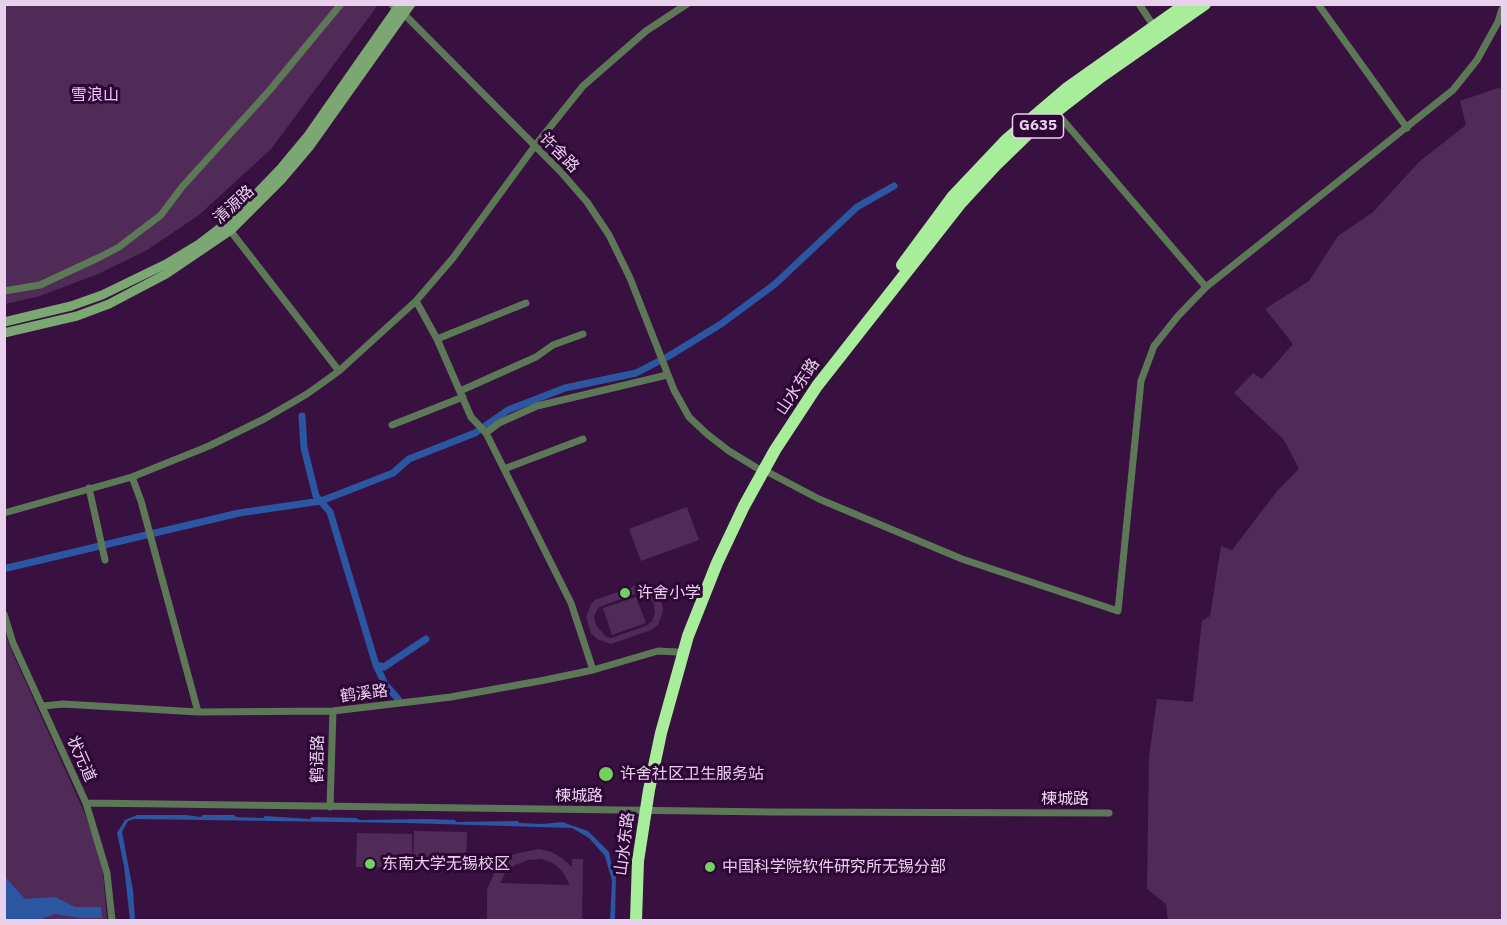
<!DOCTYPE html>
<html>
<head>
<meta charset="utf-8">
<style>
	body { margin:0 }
	#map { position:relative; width:1507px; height:925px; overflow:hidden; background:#381140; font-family:"IBM Plex Sans",sans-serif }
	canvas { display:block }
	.frame { position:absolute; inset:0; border:6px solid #e9d1ee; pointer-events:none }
</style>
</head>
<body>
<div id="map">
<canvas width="1507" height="925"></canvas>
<div class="frame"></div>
</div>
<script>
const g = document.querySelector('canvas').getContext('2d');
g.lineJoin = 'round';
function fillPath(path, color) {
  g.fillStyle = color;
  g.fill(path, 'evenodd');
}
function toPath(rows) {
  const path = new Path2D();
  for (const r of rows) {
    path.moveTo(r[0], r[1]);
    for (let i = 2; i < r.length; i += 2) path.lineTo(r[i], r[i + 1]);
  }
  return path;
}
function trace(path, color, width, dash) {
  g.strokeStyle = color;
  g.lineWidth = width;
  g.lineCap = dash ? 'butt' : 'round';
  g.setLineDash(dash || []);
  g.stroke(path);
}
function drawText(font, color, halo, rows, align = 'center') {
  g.font = font + ' "IBM Plex Sans","Noto Sans SC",sans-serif';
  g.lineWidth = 6;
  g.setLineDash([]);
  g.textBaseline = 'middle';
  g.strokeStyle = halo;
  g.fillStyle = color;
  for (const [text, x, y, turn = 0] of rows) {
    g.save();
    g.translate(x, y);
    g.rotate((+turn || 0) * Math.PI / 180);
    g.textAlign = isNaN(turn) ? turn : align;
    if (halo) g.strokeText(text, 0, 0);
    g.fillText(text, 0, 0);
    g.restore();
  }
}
fillPath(toPath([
	[5,5,378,5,271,149,199,215,147,250,98,274,40,296,5,304],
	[1498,88,1502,89,1502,920,1168,920,1166,904,1147,889,1149,757,1157,699,1193,702,1202,621,1210,616,1221,546,1232,550,1278,490,1299,469,1284,440,1234,393,1253,373,1262,379,1293,344,1265,309,1309,281,1338,236,1373,212,1420,161,1466,125,1460,101],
	[687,507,699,540,641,561,629,529],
	[643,585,658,595,662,604,663,611,658,625,651,630,611,644,597,639,591,633,586,617,591,604,595,600,635,586],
	[635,594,641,594,649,598,654,604,655,613,652,621,646,626,611,638,606,637,596,625,594,617,596,612,599,607],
	[636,597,646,623,612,635,603,608],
	[4,627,9,645,85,814,102,861,107,920,5,920],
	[414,831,467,832,466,869,413,867],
	[357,833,412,834,412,868,356,867],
	[539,849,551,852,562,858,572,867,572,859,583,859,582,920,487,920,487,890,495,871,503,861,514,854],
	[541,859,553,863,562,871,570,885,500,883,505,873,515,865,528,860]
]), '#502b58');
fillPath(toPath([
	[137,815,186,815,201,817,203,815,234,815,236,817,263,818,265,816,310,819,312,817,356,818,360,820,429,819,455,820,456,822,518,821,519,823,543,824,562,822,588,831,609,852,613,872,616,873,615,920,610,920,612,881,605,856,589,838,572,828,407,823,134,819,128,821,122,832,133,890,135,920,130,920,124,866,117,833,125,820],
	[5,877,25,899,55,897,75,907,101,907,102,918,80,918,55,914,39,920,5,920]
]), '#2a56a2');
trace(toPath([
	[302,416,304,448,316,496,330,512,376,665,384,667,426,639],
	[7,568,239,513,321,501,393,473,409,459,475,433,508,410,565,388,636,373,669,356,721,324,775,284,857,207,894,186],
	[376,665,385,684,398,699]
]), '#2a56a2', 7);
trace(toPath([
	[1139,4,1155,28],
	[1318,4,1407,128],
	[393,6,404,14,560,171,587,202,609,235,630,278,674,390,689,417,707,434,729,451,757,468,764,470,819,499,962,559,1118,611,1141,381,1154,346,1178,316,1206,287,1453,90,1477,60,1498,22,1502,9],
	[1056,112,1206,287],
	[219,216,339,371],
	[4,291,40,285,100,257,119,247,161,215,182,187,269,91,341,4],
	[416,301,437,339,471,417,486,433,571,603,593,670],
	[437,339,526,303],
	[460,391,536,357,553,345,583,334],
	[392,425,463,397],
	[486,433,499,423,537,406,667,375],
	[504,469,583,439],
	[132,477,141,501,198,712],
	[89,488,105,560],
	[4,513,132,477,209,446,264,419,307,394,339,371,416,301,453,258,534,147,583,86,646,31,687,4],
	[4,614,13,643,86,803,107,873,112,920],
	[43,706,63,704,198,712,333,711,451,697,545,680,593,670,658,651,677,652,683,655],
	[86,803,772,812,1109,813],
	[330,807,333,711]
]), '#5d7857', 7);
trace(toPath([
	[4,322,71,306,102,295,166,264,199,244,233,218,282,167,307,137,400,4],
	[4,333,77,316,109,304,166,274,231,230,281,180,310,146,411,4]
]), '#7ba772', 9);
trace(toPath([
	[902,265,953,196,1006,140,1066,89,1186,4],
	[636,920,638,861,649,790,661,733,688,636,717,563,744,506,775,450,817,386,960,204,995,166,1031,131,1102,76,1205,4]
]), '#a8ed9a', 12);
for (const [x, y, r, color] of [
	[625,593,6,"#71d25e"],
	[606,774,8,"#71d25e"],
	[370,864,6,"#71d25e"],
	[710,867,6,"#71d25e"]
]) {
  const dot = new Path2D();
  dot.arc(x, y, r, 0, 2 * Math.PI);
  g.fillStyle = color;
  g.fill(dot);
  trace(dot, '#2d0635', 2);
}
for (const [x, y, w] of [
	[1038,126,51]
]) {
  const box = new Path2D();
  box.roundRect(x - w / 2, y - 12, w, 24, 4.5);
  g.fillStyle = '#2d0635';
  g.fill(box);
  trace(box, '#e9d1ee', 1.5);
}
drawText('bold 15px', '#e9d1ee', null, [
	["G635",1038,126]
]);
drawText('16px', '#f4c2fe', '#2d0635', [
	["雪浪山",95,95]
]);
drawText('16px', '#e9d1ee', '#2d0635', [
	["许舍路",559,153,45],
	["清源路",234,205,-42],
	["山水东路",798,387,-56],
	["鹤溪路",364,694,-7],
	["状元道",81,759,66],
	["鹤语路",318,759,-89],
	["楝城路",579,796],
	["楝城路",1065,799],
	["山水东路",625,844,-83]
]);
drawText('16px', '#e9d1ee', '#2d0635', [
	["许舍小学",637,593],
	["许舍社区卫生服务站",620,774],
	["东南大学无锡校区",382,864],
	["中国科学院软件研究所无锡分部",722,867]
], 'left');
</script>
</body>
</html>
